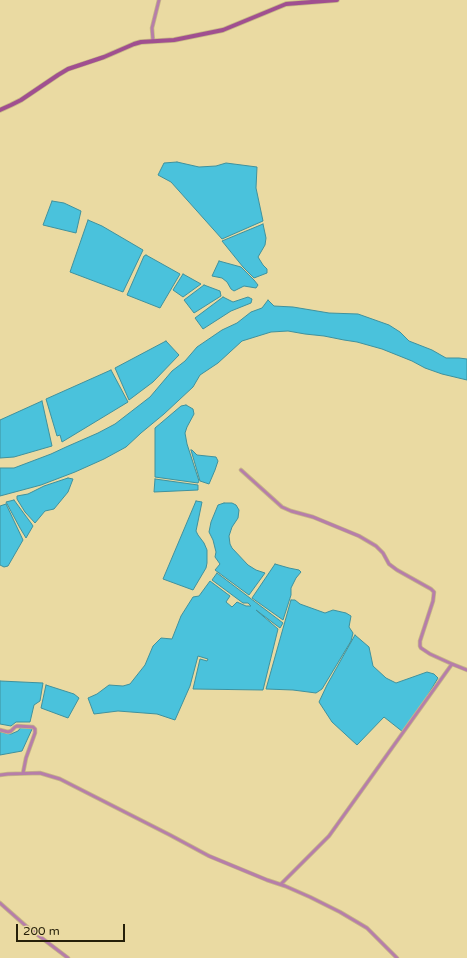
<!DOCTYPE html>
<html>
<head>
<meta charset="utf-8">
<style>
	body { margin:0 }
	#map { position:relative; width:467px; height:958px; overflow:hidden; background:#eadaa2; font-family:"Varela Round",sans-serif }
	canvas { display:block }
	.scale { position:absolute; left:16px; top:924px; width:109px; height:18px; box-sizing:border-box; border:2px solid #251f09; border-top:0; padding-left:5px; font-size:12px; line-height:14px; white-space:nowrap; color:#251f09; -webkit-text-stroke:3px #eadaa2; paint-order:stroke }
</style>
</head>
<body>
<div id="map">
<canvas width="467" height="958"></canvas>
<div class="scale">200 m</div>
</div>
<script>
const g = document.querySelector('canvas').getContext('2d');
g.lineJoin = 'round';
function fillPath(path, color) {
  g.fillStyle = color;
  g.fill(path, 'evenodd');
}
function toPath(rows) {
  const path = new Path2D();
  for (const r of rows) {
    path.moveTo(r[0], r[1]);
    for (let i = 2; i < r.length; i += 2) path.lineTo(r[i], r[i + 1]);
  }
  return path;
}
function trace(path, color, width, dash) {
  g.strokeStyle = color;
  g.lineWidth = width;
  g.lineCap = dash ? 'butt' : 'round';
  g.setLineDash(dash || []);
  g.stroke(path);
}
const water = toPath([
	[177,162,199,167,216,166,226,163,257,167,256,188,263,221,222,239,171,182,158,175,164,163,177,162],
	[52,201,64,203,81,211,76,233,43,225,52,201],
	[88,220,102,226,143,250,123,292,70,272,88,220],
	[263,224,266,238,265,245,258,257,263,265,267,269,267,273,254,278,243,267,222,241,263,224],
	[146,255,180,274,160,308,127,295,144,256,146,255],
	[219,261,241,267,254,280,258,285,256,288,244,286,234,291,231,289,227,282,222,278,212,276,219,261],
	[183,274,201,284,183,297,173,290,183,274],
	[204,285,220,291,221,296,194,313,184,300,204,285],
	[223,297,233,302,248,297,252,299,251,303,231,311,203,329,195,318,223,297],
	[268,300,274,306,293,307,329,313,358,314,389,325,400,332,409,341,432,350,446,358,459,358,467,359,467,380,442,374,425,368,412,361,382,349,357,342,344,340,324,336,305,334,288,331,271,332,242,341,218,363,200,375,193,387,164,414,141,433,126,447,104,459,75,472,41,485,0,496,0,468,14,468,51,454,66,447,98,433,115,424,150,397,172,371,185,361,197,347,222,330,237,323,251,312,262,308,268,300],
	[166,341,179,355,153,382,129,400,115,368,166,341],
	[111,370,128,402,62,442,60,435,57,436,46,399,111,370],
	[42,401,52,446,14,457,0,458,0,420,42,401],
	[186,405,193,409,194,414,187,427,185,433,187,444,199,481,198,483,155,477,155,428,181,406,186,405],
	[191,450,192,450,197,455,216,457,218,461,215,470,209,484,200,481,191,450],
	[68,478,73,479,68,492,54,509,45,511,35,523,25,512,17,499,17,496,28,494,44,486,68,478],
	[155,479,198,485,198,490,154,492,155,479],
	[14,500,25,515,31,523,33,526,26,538,20,528,6,502,14,500],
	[196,501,202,502,196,531,198,535,204,543,207,550,207,563,206,568,193,590,163,579,196,501],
	[224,503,232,503,236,505,239,510,238,518,232,527,229,536,230,544,232,548,248,565,256,570,265,573,249,595,215,570,220,564,215,557,216,552,213,540,209,532,211,522,218,505,224,503],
	[6,504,23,540,8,566,4,567,0,565,0,506,6,504],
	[275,564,289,568,299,570,301,572,296,578,291,588,291,595,283,620,252,598,275,564],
	[217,573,283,623,280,628,256,610,278,629,263,690,193,689,200,659,207,661,208,659,198,656,190,686,175,720,157,714,118,711,94,714,88,698,97,694,109,685,123,686,130,684,145,665,153,646,161,638,172,639,181,616,193,597,199,596,210,581,230,596,226,602,232,607,237,602,246,606,251,606,248,603,243,603,212,580,217,573],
	[291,600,295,600,300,604,325,613,333,610,346,613,351,616,349,627,353,633,351,641,322,689,316,693,293,690,266,689,291,600],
	[355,635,369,647,373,666,386,678,396,683,427,672,434,674,438,678,416,715,403,732,384,717,357,745,332,722,319,702,327,685,355,635],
	[0,681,43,683,40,701,34,705,30,722,16,722,11,726,0,724,0,681],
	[46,685,74,694,79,698,68,718,41,708,46,685],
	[22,726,33,727,22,751,0,755,0,732,11,734,18,731,22,726]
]);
fillPath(water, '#4ac2dc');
trace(water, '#3f919d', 1);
const street = toPath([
	[153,41,152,28,159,0],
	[241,470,282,507,291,511,313,517,359,536,376,546,383,553,389,564,397,570,431,589,434,592,433,601,420,641,420,646,421,648,430,654,452,664,329,836,281,884],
	[452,664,467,670],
	[0,730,8,732,11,731,15,727,17,726,33,727,35,729,35,733,26,758,23,773],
	[0,775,8,774,40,773,60,779,170,835,209,856,267,880,285,886,310,897,340,912,367,928,397,958],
	[0,903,26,926,68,958]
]);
const secondary = toPath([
	[0,110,11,105,21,100,58,75,68,69,104,57,134,44,141,42,174,40,223,30,286,4,337,0]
]);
trace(street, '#c7b886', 4.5);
trace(secondary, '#c7b886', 5.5);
trace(street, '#b67ea9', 3);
trace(secondary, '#a04f90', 4);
</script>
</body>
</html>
